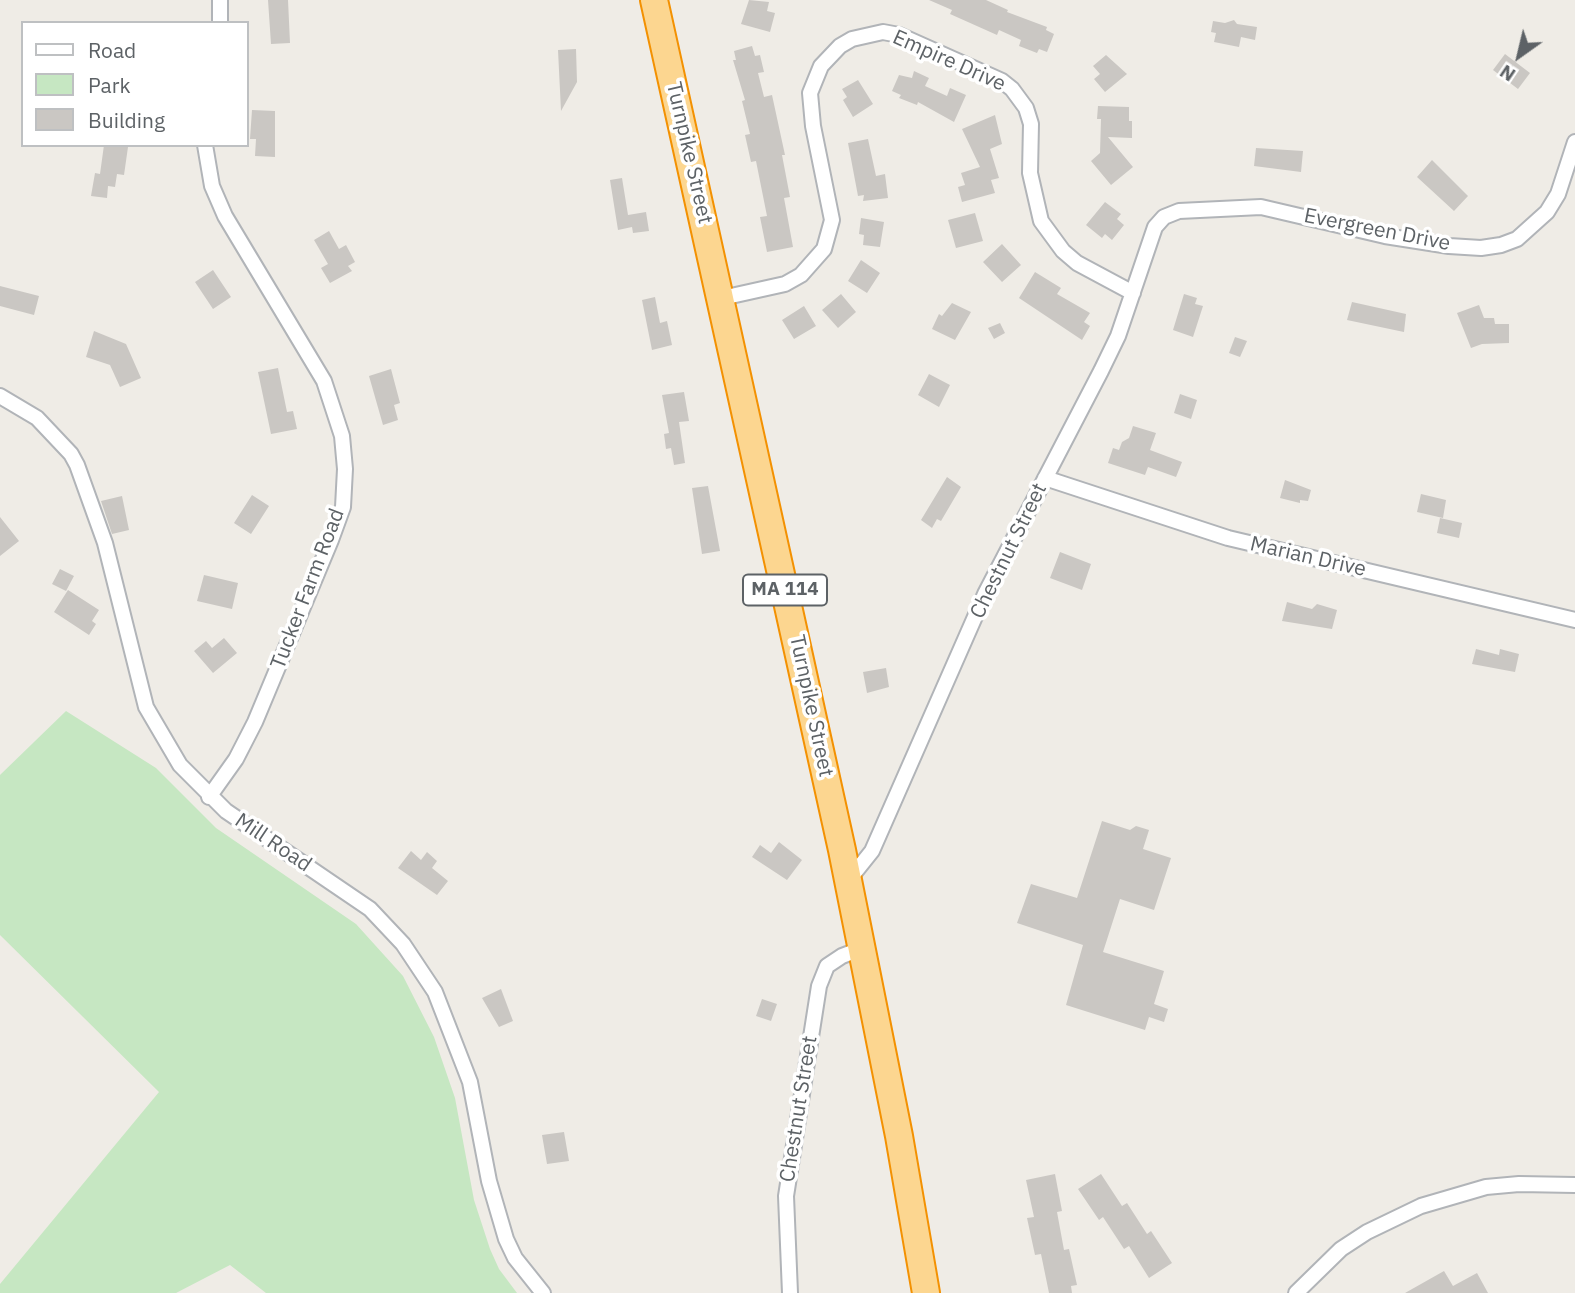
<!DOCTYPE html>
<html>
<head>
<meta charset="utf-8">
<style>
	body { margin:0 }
	#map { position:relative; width:1575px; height:1293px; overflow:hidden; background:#efece6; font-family:"IBM Plex Sans",sans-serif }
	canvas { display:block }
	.legend { position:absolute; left:21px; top:21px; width:228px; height:126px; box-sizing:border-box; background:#fff; border:2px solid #bec0c2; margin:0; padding:9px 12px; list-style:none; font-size:21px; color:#5d6266 }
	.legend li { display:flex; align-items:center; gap:14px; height:35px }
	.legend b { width:35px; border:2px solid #bec0c2 }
	.north { position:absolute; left:1484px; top:21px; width:70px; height:70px; -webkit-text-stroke:5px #fff; paint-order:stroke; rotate:214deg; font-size:19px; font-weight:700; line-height:28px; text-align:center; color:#5d6266 }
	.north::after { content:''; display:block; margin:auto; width:24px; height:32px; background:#5d6266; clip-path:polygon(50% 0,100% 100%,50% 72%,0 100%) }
</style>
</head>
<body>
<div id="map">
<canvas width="1575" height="1293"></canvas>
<ul class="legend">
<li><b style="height:9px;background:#fff"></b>Road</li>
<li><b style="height:19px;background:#c6e7c2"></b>Park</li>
<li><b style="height:19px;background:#cac7c3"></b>Building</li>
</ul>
<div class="north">N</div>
</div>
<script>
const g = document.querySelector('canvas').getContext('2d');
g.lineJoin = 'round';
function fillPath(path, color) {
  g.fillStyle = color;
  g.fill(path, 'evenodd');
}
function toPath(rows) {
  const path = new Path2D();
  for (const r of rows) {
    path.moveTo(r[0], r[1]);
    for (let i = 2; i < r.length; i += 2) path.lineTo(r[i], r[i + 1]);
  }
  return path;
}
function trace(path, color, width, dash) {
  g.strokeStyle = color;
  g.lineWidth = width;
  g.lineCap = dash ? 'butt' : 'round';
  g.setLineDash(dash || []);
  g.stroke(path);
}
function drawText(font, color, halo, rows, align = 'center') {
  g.font = font + ' "IBM Plex Sans",sans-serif';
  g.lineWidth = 7;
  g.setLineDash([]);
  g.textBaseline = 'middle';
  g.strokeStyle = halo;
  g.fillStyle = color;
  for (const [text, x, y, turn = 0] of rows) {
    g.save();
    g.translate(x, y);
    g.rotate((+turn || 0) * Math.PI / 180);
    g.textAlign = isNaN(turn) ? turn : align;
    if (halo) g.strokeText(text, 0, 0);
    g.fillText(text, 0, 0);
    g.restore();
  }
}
fillPath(toPath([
	[66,711,156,768,216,828,356,924,403,976,434,1037,455,1098,474,1200,490,1249,499,1269,517,1293,266,1293,230,1265,176,1293,0,1293,0,1284,159,1092,0,935,0,775]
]), '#c6e7c2');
fillPath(toPath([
	[268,0,288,0,290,43,271,44],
	[749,0,769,2,767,11,775,13,770,32,741,24],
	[929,0,986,0,1008,10,1007,12,1047,27,1046,30,1054,34,1047,52,1039,49,1037,53,1019,46,1021,40,999,30,997,35,950,14,952,10],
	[1234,20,1237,24,1257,27,1255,40,1241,37,1239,47,1214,42,1216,33,1211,32,1213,21,1225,23],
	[752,46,755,56,760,55,764,72,758,73,764,97,772,95,785,155,782,155,790,197,784,198,793,247,767,252,760,217,767,216,756,161,751,162,745,135,750,134,742,101,745,100,733,60,736,60,734,51],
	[576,49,577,82,561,111,558,50],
	[1505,54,1530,73,1518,89,1493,70],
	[1106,55,1127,74,1105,92,1094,79,1100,74,1093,66],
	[914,71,929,78,925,86,947,96,950,88,966,95,954,122,918,102,917,105,899,98,901,95,892,91,899,75,912,78],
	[858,80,873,104,853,117,843,100,847,97,842,89],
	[1098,106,1129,107,1129,121,1132,121,1132,138,1108,137,1133,167,1111,185,1091,161,1100,153,1101,119,1097,119],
	[252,110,275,111,275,157,255,156,256,139,250,139],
	[995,115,1002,144,990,149,999,178,991,180,995,193,962,202,958,187,965,185,961,173,980,167,962,129],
	[868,139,876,176,885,174,888,198,863,201,864,195,858,196,848,143],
	[104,145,128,147,124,175,117,174,115,187,108,186,107,198,91,196,95,173,100,174],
	[1256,148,1303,151,1301,172,1254,166],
	[1432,160,1468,196,1454,211,1417,177],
	[622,178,628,215,646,212,649,231,633,233,632,227,618,230,610,180],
	[1105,202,1121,214,1117,219,1124,225,1112,240,1105,234,1102,238,1086,225],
	[975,213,983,241,956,248,948,220],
	[861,218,884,222,880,247,863,245,864,235,859,234],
	[329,231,339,249,346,245,355,262,348,266,352,271,330,283,321,268,328,264,314,240],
	[1002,244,1021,265,1002,282,983,262],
	[861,260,880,273,867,293,848,281],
	[213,270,231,297,213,309,195,282],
	[1035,272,1061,288,1057,294,1090,313,1084,322,1090,326,1082,340,1019,298],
	[0,286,39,296,34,315,0,306],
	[841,294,856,312,838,328,822,310],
	[1184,294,1197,298,1195,304,1203,306,1193,337,1173,330],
	[655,297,660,323,667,321,672,345,652,350,642,300],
	[1352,302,1406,314,1404,332,1347,320],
	[952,303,971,312,955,340,932,329,939,314,942,316],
	[1479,305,1484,318,1494,318,1495,324,1509,324,1509,343,1482,344,1471,348,1457,313],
	[804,306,816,326,794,339,782,320],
	[1000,323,1005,333,994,339,988,328],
	[94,331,126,344,141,378,120,387,110,365,86,357],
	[1235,337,1247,341,1240,357,1229,353],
	[278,368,287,412,293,411,297,429,271,434,258,372],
	[391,369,400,403,394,405,398,420,383,425,369,376],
	[929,374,950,385,939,407,918,395],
	[684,392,689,421,679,422,685,463,674,465,671,448,666,449,664,434,669,433,662,395],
	[1180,394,1197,400,1191,419,1174,413],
	[1133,426,1156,433,1150,450,1182,462,1176,477,1148,467,1145,475,1108,463,1113,448,1119,450,1122,442,1129,438],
	[947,477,961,487,941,521,937,519,932,528,921,520],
	[1285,480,1311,490,1308,501,1300,500,1300,503,1280,498],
	[708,486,720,551,702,554,692,488],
	[1421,494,1446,500,1443,518,1417,512],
	[252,495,269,506,251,534,234,523],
	[122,496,129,530,112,534,101,501],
	[0,517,19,541,0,556],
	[1440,518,1462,523,1459,538,1437,533],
	[1060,552,1091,564,1082,590,1050,578],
	[60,569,74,576,66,591,52,584],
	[204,575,238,583,232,609,197,601],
	[68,590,99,610,92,621,96,624,89,635,54,612],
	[1287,602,1312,609,1317,604,1337,610,1332,629,1282,621],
	[224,638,237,653,213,673,194,651,206,641,212,648],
	[1476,649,1499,655,1500,649,1519,654,1515,672,1472,664],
	[886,668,889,687,867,693,863,672],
	[1102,821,1130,830,1136,826,1149,830,1143,849,1171,858,1154,910,1120,899,1103,952,1164,971,1154,1004,1168,1009,1164,1022,1149,1017,1145,1030,1066,1005,1083,945,1017,923,1031,884,1077,898],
	[779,842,802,860,787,880,752,857,760,845,771,853],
	[411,851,421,860,427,852,437,861,432,868,448,881,437,895,398,868],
	[501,989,513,1021,499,1027,482,998],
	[762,999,777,1004,771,1021,756,1016],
	[564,1132,569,1161,547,1164,542,1135],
	[1055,1174,1062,1211,1057,1212,1064,1250,1069,1249,1077,1285,1071,1286,1072,1293,1049,1293,1041,1254,1035,1255,1027,1218,1034,1217,1026,1180],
	[1101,1174,1122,1206,1127,1203,1147,1234,1151,1231,1172,1263,1149,1278,1129,1246,1124,1249,1103,1217,1099,1220,1078,1189],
	[1444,1271,1453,1286,1477,1273,1488,1293,1405,1293]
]), '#cac7c3');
const street = toPath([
	[220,23,220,0],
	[205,145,212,186,225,216,324,381,342,436,345,469,343,507,331,540,255,722,236,759,209,797],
	[722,298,785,284,801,275,824,249,832,220,813,126,810,93,821,66,840,46,852,39,883,32,899,35,1002,81,1012,89,1026,108,1031,124,1030,173,1041,221,1063,251,1077,263,1133,293],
	[0,396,37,418,71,454,77,465,105,543,146,707,180,765,226,811,370,909,403,944,435,992,470,1082,489,1181,506,1239,515,1258,543,1293],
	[1045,478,1228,538,1575,620],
	[848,881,872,851,985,594,1101,371,1118,336,1155,227,1164,217,1179,211,1261,207,1385,236,1449,246,1481,248,1501,245,1517,239,1547,212,1558,194,1575,142],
	[790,1293,786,1196,819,986,827,966,842,956,863,948],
	[1296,1293,1341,1249,1367,1232,1421,1206,1486,1187,1519,1184,1575,1185]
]);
const highway = toPath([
	[654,0,842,850,899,1136,926,1293]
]);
trace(street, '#b1b4b8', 18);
trace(highway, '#f39102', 30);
trace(street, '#fff', 14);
trace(highway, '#fcd690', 26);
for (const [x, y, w] of [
	[785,590,84]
]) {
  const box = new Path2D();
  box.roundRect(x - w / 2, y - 15.5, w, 31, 5);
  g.fillStyle = '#fff';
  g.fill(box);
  trace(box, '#5d6266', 2);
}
drawText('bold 19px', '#5d6266', null, [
	["MA 114",785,590]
]);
drawText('21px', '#5d6266', '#fff', [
	["Empire Drive",949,61,24],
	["Turnpike Street",689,153,77],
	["Evergreen Drive",1377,230,11],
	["Chestnut Street",1009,551,-64],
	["Marian Drive",1308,557,13],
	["Tucker Farm Road",308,589,-69],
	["Turnpike Street",811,706,78],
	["Mill Road",273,843,34],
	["Chestnut Street",799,1109,-81]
]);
</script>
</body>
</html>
